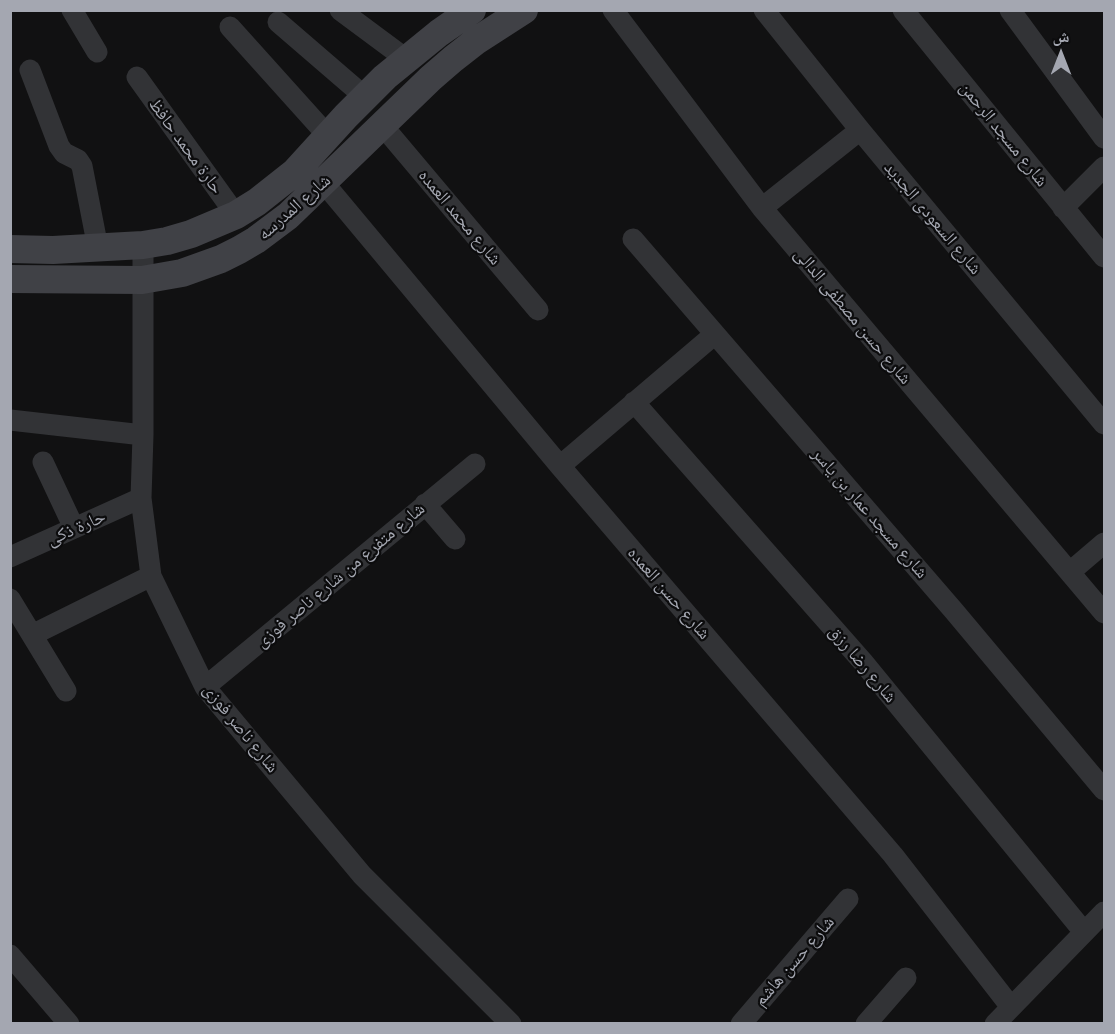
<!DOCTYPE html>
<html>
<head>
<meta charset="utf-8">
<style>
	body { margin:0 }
	#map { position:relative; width:1115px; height:1034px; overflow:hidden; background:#111112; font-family:"Golos Text","Noto Naskh Arabic",sans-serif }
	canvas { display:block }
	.frame { position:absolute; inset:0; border:12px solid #a4a7b1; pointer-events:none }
	.north { position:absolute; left:1031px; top:24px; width:60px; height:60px; -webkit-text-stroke:4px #0c0c0d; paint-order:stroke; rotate:0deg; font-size:16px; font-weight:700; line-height:24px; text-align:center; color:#a4a7b1 }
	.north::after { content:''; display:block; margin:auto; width:21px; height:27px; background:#a4a7b1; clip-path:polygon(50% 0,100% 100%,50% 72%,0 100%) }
</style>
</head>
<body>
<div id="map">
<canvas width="1115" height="1034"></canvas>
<div class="frame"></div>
<div class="north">ش</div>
</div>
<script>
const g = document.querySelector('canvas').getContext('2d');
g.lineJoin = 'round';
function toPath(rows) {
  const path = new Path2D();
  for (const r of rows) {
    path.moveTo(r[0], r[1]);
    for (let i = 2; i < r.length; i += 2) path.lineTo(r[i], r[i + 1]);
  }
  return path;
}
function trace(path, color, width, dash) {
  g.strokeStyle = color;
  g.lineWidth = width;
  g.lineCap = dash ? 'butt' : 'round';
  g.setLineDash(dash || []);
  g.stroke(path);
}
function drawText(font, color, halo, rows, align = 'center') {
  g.font = font + ' "Golos Text","Noto Naskh Arabic",sans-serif';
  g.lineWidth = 4.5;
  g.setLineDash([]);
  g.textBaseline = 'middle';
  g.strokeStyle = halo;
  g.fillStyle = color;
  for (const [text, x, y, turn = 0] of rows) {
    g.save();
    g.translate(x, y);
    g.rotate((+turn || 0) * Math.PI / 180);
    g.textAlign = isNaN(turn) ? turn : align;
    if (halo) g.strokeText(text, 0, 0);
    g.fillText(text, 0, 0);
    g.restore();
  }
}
trace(toPath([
	[72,10,97,52],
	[340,10,406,59],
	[613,10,762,208,1104,613],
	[764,10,860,130,1104,424],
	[903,10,1104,257],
	[1010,10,1104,138],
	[278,22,365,97],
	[230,27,328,136],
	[30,70,59,146,64,153,78,160,82,166,98,248],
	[137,77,236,215],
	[382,125,538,310],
	[324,183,560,466,893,855,1011,1007],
	[762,208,860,130],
	[1063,208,1104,167],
	[633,239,954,611,1104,790],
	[143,245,143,435,141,498,151,576,205,687,362,875,511,1024],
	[634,402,863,662,1084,932],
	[10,420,143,435],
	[43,462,74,528],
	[560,466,715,334],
	[425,504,455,539],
	[10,557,141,498],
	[1070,572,1104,543],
	[10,599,66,691],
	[32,635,151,576],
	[205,687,475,464],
	[10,955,69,1024],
	[741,1024,848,899],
	[866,1024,906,978],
	[995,1024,1104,912]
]), '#323336', 21);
trace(toPath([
	[10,249,53,250,143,245,167,241,191,234,236,215,257,202,295,172,346,116,385,77,439,33,472,10],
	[10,279,142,280,182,273,221,259,239,250,256,240,288,216,431,78,453,59,476,41,524,10]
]), '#404146', 28);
drawText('18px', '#a4a7b1', '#0c0c0d', [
	["شارع مسجد الرحمن",1004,134,51],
	["حارة محمد حافظ",186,146,54],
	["شارع المدرسه",294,207,-41],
	["شارع محمد العمده",460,217,50],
	["شارع السعودى الجديد",933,218,50],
	["شارع حسن مصطفى الدالى",853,316,50],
	["شارع مسجد عمار بن ياسر",870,513,49],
	["حارة ذكى",76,528,-24],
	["شارع متفرع من شارع ناصر فوزى",340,575,-40],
	["شارع حسن العمده",669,593,49],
	["شارع رضا رزق",863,664,50],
	["شارع ناصر فوزى",241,728,51],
	["شارع حسن هاشم",794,961,-49]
]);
</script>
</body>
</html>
